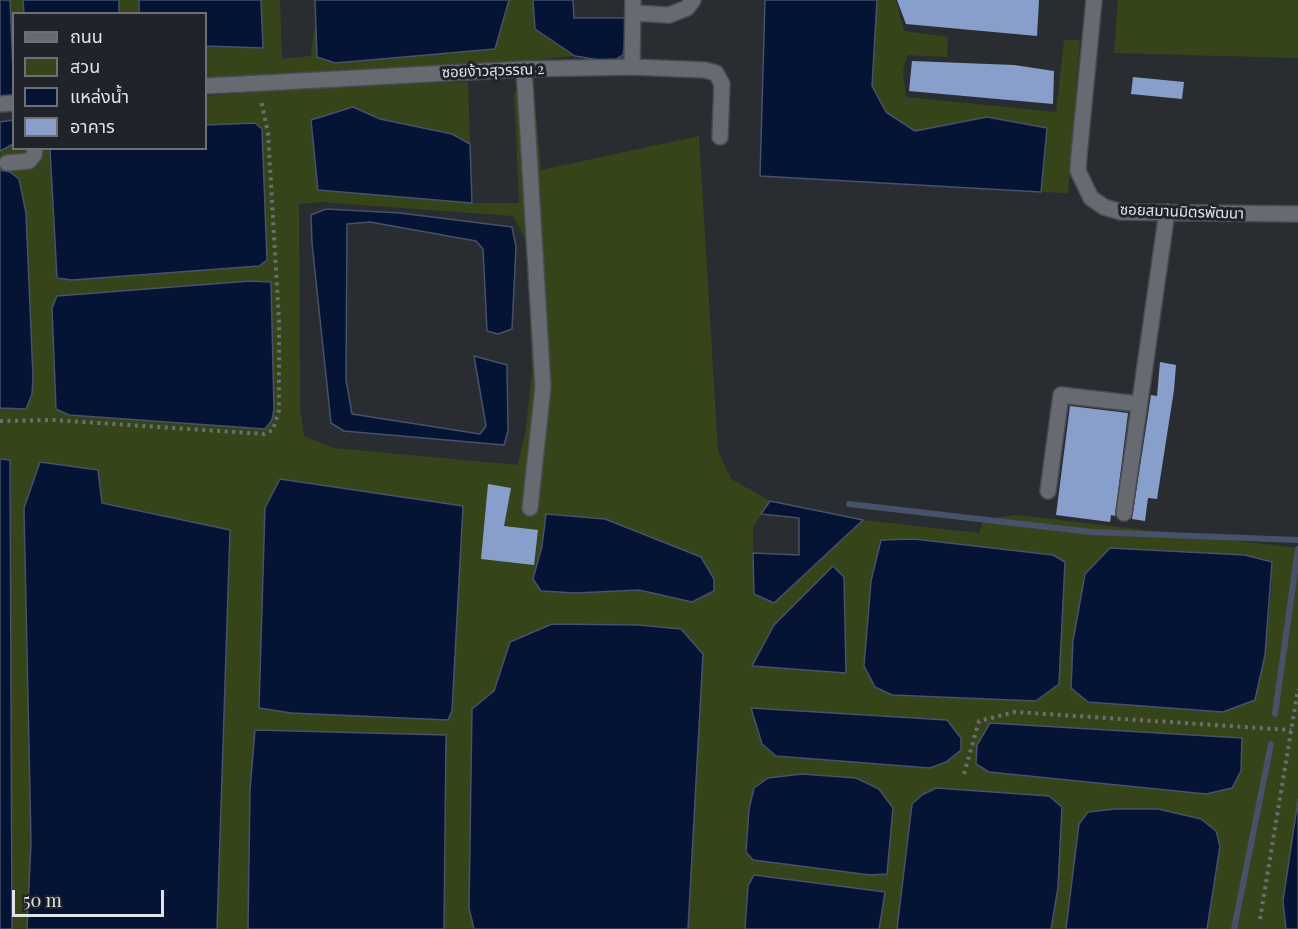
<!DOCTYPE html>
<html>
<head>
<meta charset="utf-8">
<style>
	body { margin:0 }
	#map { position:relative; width:1298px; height:929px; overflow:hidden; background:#292d32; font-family:"Playfair Display","Noto Sans Thai",serif }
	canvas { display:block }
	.legend { position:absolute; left:12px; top:12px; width:195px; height:138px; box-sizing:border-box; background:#202329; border:2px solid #6d7075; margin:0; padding:8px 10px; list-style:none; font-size:18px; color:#e0e3e6 }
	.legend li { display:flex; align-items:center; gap:12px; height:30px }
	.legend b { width:30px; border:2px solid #6d7075 }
	.scale { position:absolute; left:12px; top:890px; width:152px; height:27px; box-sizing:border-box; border:3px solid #e0e3e6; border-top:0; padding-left:8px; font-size:18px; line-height:21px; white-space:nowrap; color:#e0e3e6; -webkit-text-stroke:4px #202329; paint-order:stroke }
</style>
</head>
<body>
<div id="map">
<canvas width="1298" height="929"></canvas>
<ul class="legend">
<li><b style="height:8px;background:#676b71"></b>ถนน</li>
<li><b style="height:16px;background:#364519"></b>สวน</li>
<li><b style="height:16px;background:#051335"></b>แหล่งน้ำ</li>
<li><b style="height:16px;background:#889fcc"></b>อาคาร</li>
</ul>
<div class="scale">50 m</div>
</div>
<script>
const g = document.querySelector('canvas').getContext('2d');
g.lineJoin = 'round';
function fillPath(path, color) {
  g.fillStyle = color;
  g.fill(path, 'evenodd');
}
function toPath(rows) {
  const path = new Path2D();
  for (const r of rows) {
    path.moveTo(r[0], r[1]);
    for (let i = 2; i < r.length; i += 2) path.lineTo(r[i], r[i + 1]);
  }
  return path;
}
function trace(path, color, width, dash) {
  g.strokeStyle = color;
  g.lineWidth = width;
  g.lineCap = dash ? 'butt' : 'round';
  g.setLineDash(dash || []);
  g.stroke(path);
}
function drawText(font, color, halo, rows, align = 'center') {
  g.font = font + ' "Playfair Display","Noto Sans Thai",serif';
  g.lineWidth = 6;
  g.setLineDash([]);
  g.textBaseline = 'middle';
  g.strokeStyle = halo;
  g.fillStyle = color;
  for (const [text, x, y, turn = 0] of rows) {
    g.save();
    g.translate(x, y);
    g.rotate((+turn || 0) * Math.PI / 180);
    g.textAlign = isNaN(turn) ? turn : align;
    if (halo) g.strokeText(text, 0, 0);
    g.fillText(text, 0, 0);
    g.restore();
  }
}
fillPath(toPath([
	[10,0,23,0,24,13,14,14,13,70],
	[119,0,139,0,139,13,119,13],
	[261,0,280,0,282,59,311,56,316,16,314,0,315,0,318,38,317,57,495,49,509,0,533,0,535,29,575,56,464,66,264,74,206,79,206,46,263,48],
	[877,0,896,0,904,31,948,37,947,57,907,55,903,72,906,97,1056,112,1064,40,1080,40,1068,193,1041,192,1047,128,987,117,915,132,886,112,872,86],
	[1118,0,1298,0,1298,58,1114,53],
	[468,82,470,144,452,134,380,119,353,107,472,203,519,203,514,91,534,90,541,170,699,136,718,451,731,479,770,501,753,527,754,594,774,602,863,520,979,533,984,519,1017,515,1298,548,1298,800,1283,901,1286,929,1207,929,1220,846,1158,809,1115,809,1088,812,1079,824,1066,929,1051,929,1058,887,1062,807,912,804,897,929,879,929,884,892,748,886,745,929,688,929,702,654,681,629,637,625,552,624,510,642,494,691,472,710,469,908,474,929,444,929,446,735,256,730,250,790,248,929,217,929,230,530,102,502,40,462,24,508,31,842,27,929,12,929,10,460,0,459,0,408,26,409,33,377,31,330,10,172,0,170,0,151,13,144,14,148,50,149,57,278,72,280,259,266,267,260,254,123,206,125,206,96,308,87],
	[320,202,513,216,527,241,532,372,526,428,518,465,333,448,304,436,300,406,299,204],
	[271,282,274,409,272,420,265,429,69,415,56,409],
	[546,514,692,602,639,590,576,593,541,590,533,579,542,546],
	[914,539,1053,555,1060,647,1059,684,864,666,871,581,881,540],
	[1110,548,1245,555,1272,562,1272,584,1265,655,1255,700,1071,688,1073,641,1085,574],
	[833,566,844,577,846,673,752,666,774,625],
	[818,713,856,714,946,720,881,764,777,756],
	[746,852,870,875,753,860]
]), '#364519');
const water = toPath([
	[0,0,10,0,14,95,0,96,0,0],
	[23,0,119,0,119,13,24,13,23,0],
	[139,0,261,0,263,48,206,46,206,14,139,13,139,0],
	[315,0,509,0,495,49,335,63,317,57,315,0],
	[533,0,573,0,574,18,625,18,626,37,623,55,612,62,575,56,535,29,533,0],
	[765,0,877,0,872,86,886,112,915,131,987,117,1047,128,1041,192,760,176,765,0],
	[353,107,380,119,452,134,470,144,472,203,318,190,311,120,353,107],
	[13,120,13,144,0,151,0,122,13,120],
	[255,123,262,129,267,260,259,266,72,280,57,278,50,149,206,148,206,125,255,123],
	[0,170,10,172,19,179,26,213,33,377,32,394,26,409,0,408,0,170],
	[326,209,400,213,512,227,516,247,512,329,498,334,487,331,483,249,476,241,370,222,347,224,346,380,352,414,480,434,486,426,474,356,507,365,508,431,504,445,344,431,331,423,312,243,311,215,326,209],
	[250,281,271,282,274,409,272,420,265,429,69,415,56,409,52,308,57,296,250,281],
	[0,459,10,460,12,929,0,929,0,459],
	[40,462,98,470,102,503,230,530,217,929,27,929,31,842,24,508,40,462],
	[280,479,463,506,452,711,448,720,291,713,259,708,265,508,280,479],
	[770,501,863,520,774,603,754,594,753,553,799,555,799,518,761,514,770,501],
	[546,514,605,519,701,557,714,579,714,591,692,602,639,590,576,593,541,591,533,579,542,546,546,514],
	[914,539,1053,555,1065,562,1059,684,1036,701,892,695,875,687,864,666,871,581,881,540,914,539],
	[1110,548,1245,555,1272,562,1265,655,1255,700,1223,712,1088,702,1071,688,1073,641,1085,574,1110,548],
	[833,566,844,577,846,673,752,666,774,625,833,566],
	[552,624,638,625,681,629,703,654,688,929,474,929,469,908,472,709,494,691,510,642,552,624],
	[751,708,947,720,961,738,961,750,946,762,930,768,776,756,762,744,751,708],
	[990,723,1242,738,1241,771,1232,788,1206,794,989,772,976,764,977,745,990,723],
	[255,730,446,735,444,929,248,929,250,790,255,730],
	[802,774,856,778,879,789,893,808,887,874,870,875,753,860,746,852,749,809,754,788,768,778,802,774],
	[936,788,1049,796,1062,807,1058,887,1051,929,897,929,912,804,922,795,936,788],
	[1298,800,1298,929,1286,929,1283,901,1298,800],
	[1115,809,1158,809,1201,819,1216,831,1220,846,1207,929,1066,929,1079,824,1088,812,1115,809],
	[754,875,885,892,879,929,745,929,748,886,754,875]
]);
fillPath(water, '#051335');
trace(water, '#47516a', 1.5);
trace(toPath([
	[849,504,1091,532,1298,540],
	[1275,714,1298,549],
	[1234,929,1271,744]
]), '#47516a', 6);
fillPath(toPath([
	[897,0,1039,0,1037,36,906,24],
	[912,61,1014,65,1054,71,1053,104,909,91],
	[1133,77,1184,82,1182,99,1131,94],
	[1160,362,1176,365,1174,390,1157,499,1148,498,1145,521,1132,519,1151,395,1157,396],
	[1070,406,1128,413,1115,516,1111,515,1110,522,1056,515],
	[488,484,511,488,504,526,538,530,534,565,481,559]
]), '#889fcc');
const minor = toPath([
	[1094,0,1079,155,1078,171,1091,198,1104,207,1121,212,1298,214],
	[633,13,669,15,687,8,693,0],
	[632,67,633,0],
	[524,69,543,387,530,508],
	[206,86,524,69,632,67,705,70,716,73,722,84,720,137],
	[0,104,14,103],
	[7,163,29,161,34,155,35,148],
	[1048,491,1061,395,1139,404],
	[1124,513,1167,212]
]);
trace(minor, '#484b4f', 18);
trace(toPath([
	[0,421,54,420,264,434,273,430,279,410,279,321,268,133,261,100],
	[964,774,979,721,1015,712,1291,730],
	[1260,919,1298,689]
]), '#6a6e72', 4, [3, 4.5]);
trace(minor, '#676b71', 15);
drawText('15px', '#e0e3e6', '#202329', [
	["ซอยง้าวสุวรรณ 2",493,71,-2],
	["ซอยสมานมิตรพัฒนา",1182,212,2]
]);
</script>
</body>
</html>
